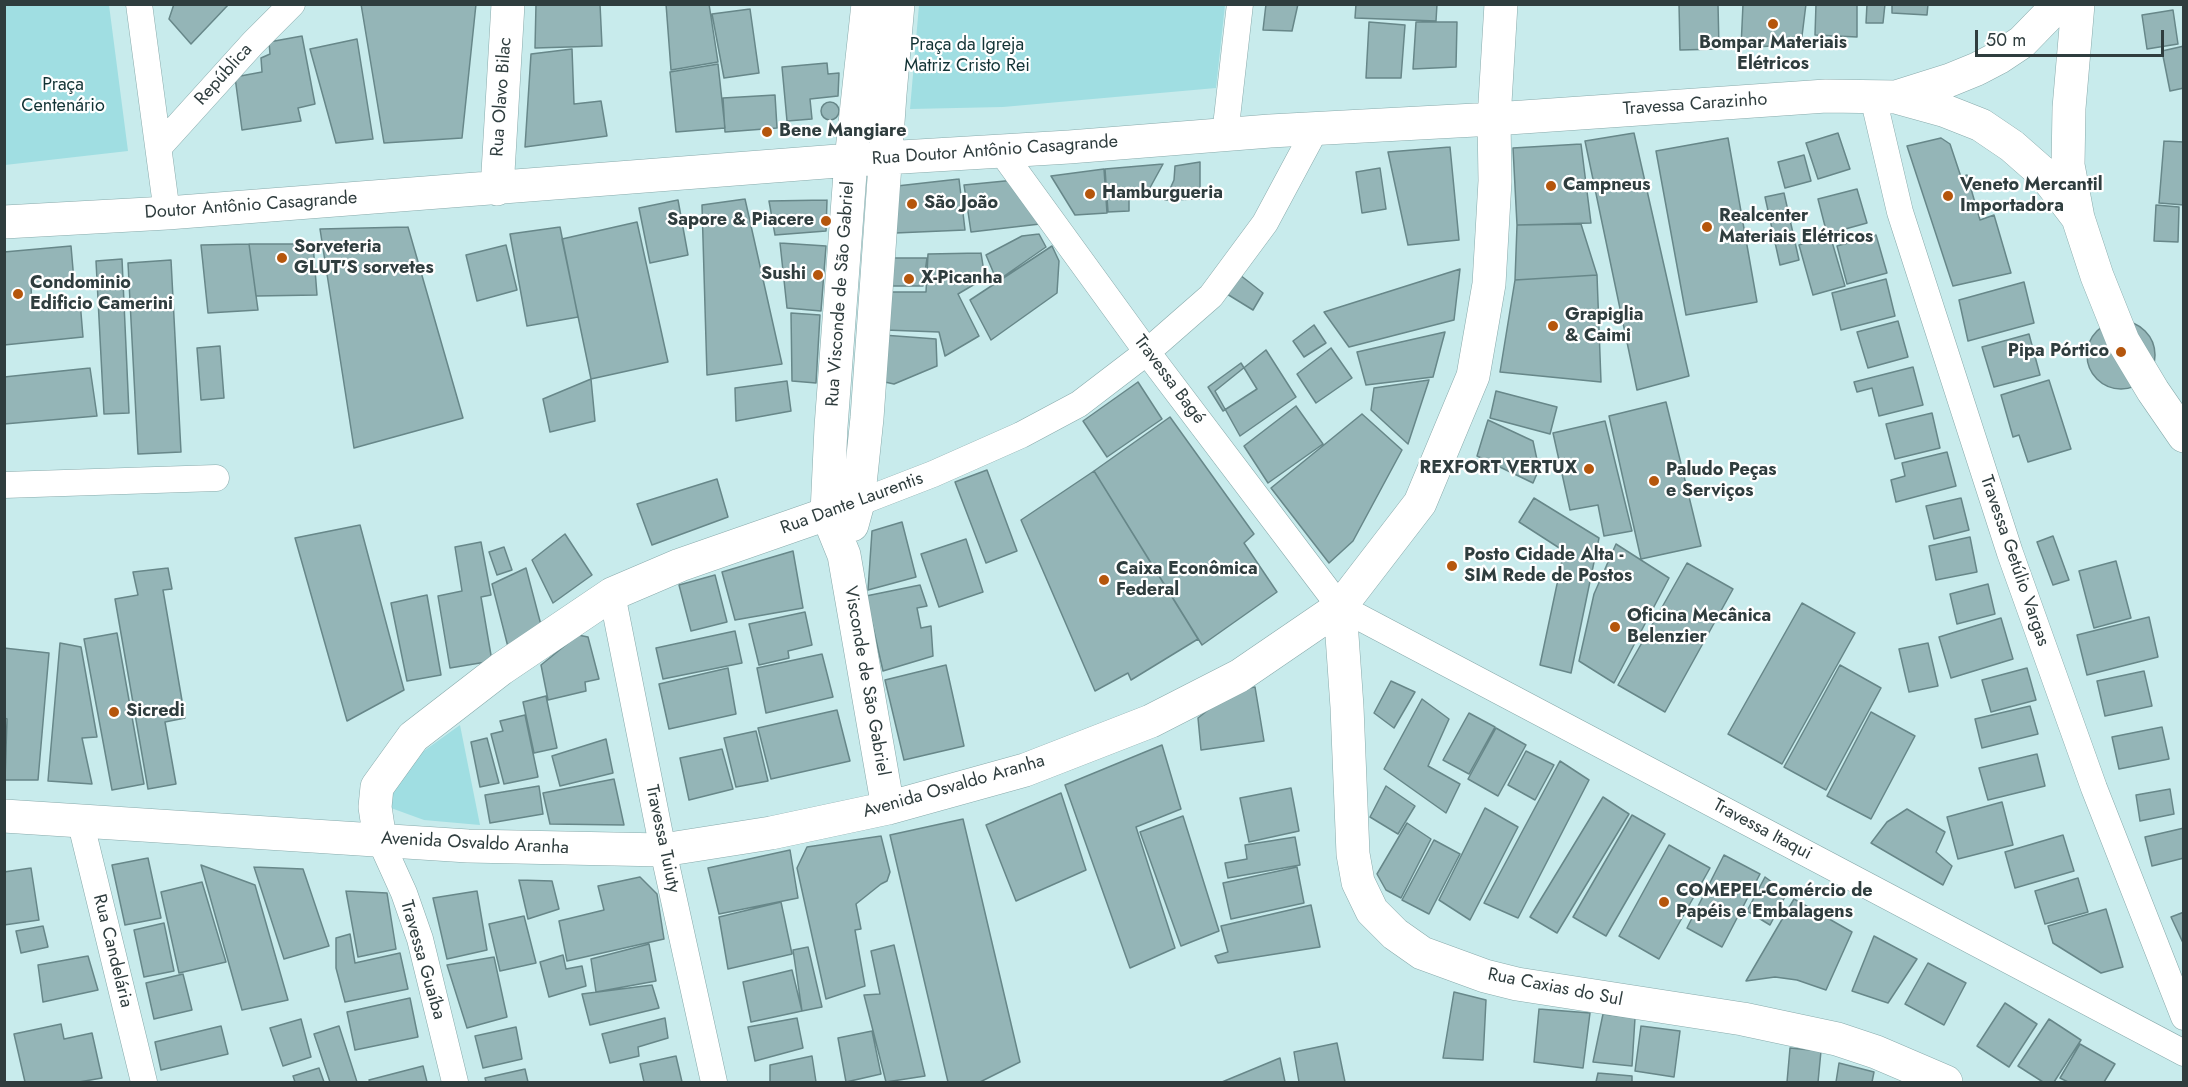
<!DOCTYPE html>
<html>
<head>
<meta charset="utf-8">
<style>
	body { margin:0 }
	#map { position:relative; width:2188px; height:1087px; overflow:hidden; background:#c8ebec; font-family:Jost,sans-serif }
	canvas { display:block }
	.frame { position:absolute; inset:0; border:6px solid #2f3d3e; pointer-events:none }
	.scale { position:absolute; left:1975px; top:30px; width:189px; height:27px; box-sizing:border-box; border:3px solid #2f3d3e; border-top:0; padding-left:8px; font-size:18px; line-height:21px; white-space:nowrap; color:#2f3d3e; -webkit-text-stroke:4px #fff; paint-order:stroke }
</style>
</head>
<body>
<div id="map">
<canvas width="2188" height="1087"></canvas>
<div class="frame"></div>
<div class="scale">50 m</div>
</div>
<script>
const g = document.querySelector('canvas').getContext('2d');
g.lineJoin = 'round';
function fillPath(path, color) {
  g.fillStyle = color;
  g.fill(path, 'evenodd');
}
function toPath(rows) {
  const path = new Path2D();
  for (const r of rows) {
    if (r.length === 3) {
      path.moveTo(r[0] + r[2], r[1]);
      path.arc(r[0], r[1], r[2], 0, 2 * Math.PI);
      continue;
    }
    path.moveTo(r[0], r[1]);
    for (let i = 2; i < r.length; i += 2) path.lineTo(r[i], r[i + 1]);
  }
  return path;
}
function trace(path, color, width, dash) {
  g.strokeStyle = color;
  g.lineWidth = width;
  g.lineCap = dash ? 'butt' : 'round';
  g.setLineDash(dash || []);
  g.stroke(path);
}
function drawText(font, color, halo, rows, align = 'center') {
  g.font = font + ' Jost,sans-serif';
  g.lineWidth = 4.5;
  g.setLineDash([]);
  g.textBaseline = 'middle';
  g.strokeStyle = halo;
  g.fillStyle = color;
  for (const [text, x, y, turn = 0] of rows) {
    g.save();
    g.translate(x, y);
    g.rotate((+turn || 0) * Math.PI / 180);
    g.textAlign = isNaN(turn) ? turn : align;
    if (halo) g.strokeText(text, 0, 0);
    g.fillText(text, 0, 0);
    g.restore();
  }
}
fillPath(toPath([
	[4,5,109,5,128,151,5,165],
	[919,5,1225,5,1216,88,1003,107,910,109],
	[460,725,480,825,424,820,380,804,414,758]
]), '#a0dee2');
const building = toPath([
	[174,4,229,4,191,44,169,19,174,4],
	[361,4,476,4,462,138,384,143,361,4],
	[536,4,600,4,602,46,535,48,536,4],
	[666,4,709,4,718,62,671,70,666,4],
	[1266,4,1298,4,1292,31,1263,30,1266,4],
	[1356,4,1437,4,1436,21,1355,18,1356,4],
	[1679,4,1718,4,1719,49,1680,50,1679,4],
	[1743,4,1806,4,1801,44,1741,48,1743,4],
	[1816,4,1857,4,1857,37,1815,35,1816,4],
	[1867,4,1885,4,1883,23,1866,23,1867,4],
	[1892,4,1928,4,1927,15,1892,13,1892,4],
	[750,9,759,73,724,78,712,14,750,9],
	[2173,10,2178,44,2147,49,2142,15,2173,10],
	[1369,22,1405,25,1401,78,1366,78,1369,22],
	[1416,22,1457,22,1456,67,1413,69,1416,22],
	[302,36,315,104,298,108,301,121,242,130,235,77,262,72,261,58,270,54,269,42,302,36],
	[357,39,373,139,336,143,310,49,357,39],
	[2184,46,2184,88,2170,91,2162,51,2184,46],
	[572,49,574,104,601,101,607,136,525,147,531,54,572,49],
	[827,63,828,74,839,73,838,96,810,99,812,119,787,121,782,67,827,63],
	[718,64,725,128,676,132,670,72,718,64],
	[775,95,777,128,725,132,723,98,775,95],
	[830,111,9],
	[1634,133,1689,376,1637,390,1585,141,1634,133],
	[1838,133,1850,169,1818,179,1806,143,1838,133],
	[1728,138,1757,302,1686,315,1656,151,1728,138],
	[1941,138,1950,144,1961,177,1967,175,1980,220,1994,215,2011,273,1953,286,1907,146,1941,138],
	[2164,141,2184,142,2184,205,2159,203,2164,141],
	[1581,144,1591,223,1517,225,1513,148,1581,144],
	[1450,147,1459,240,1408,245,1388,152,1450,147],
	[1804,155,1811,181,1785,188,1778,162,1804,155],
	[1200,162,1200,199,1165,200,1174,180,1175,166,1200,162],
	[1163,164,1146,195,1129,196,1129,211,1108,212,1105,169,1163,164],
	[1380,168,1386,209,1362,213,1356,172,1380,168],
	[1104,169,1107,213,1075,215,1051,176,1104,169],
	[959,179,965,230,895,233,897,186,959,179],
	[1015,180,1040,224,971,232,964,185,1015,180],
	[1857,189,1867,223,1827,234,1818,199,1857,189],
	[1784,193,1799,260,1780,265,1765,197,1784,193],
	[745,199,782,364,707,375,702,205,745,199],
	[678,200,688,255,650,263,639,208,678,200],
	[827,200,826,231,775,235,769,201,827,200],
	[2156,205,2179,207,2178,242,2154,241,2156,205],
	[637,222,668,362,591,379,562,239,637,222],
	[1581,224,1597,275,1515,280,1517,225,1581,224],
	[408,227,463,418,354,448,320,229,408,227],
	[560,227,578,317,527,326,510,234,560,227],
	[1039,234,1046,247,997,281,986,255,1022,236,1039,234],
	[1830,235,1845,286,1813,295,1799,245,1830,235],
	[1876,235,1887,273,1847,284,1837,246,1876,235],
	[780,243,826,246,821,311,787,308,780,243],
	[249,244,258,310,208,313,201,245,249,244],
	[249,244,313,244,317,295,256,296,249,244],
	[506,245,517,290,477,301,466,255,506,245],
	[71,246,74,281,31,286,32,306,80,301,83,337,4,345,4,252,71,246],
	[1052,246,1059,261,1057,293,991,340,970,300,1052,246],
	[981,253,985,278,958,294,979,336,945,356,939,332,885,330,889,292,926,292,928,254,981,253],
	[891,258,927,258,923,286,891,286,891,258],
	[122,259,129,413,104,414,96,261,122,259],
	[171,260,181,452,138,454,128,263,171,260],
	[1460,269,1454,320,1349,347,1324,312,1460,269],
	[1240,275,1263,293,1253,310,1227,294,1240,275],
	[1597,275,1601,382,1500,372,1515,280,1597,275],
	[1886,279,1895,316,1841,330,1832,293,1886,279],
	[2024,282,2034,323,1968,341,1959,300,2024,282],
	[791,313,820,315,816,383,792,381,791,313],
	[1898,321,1908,357,1868,368,1857,332,1898,321],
	[2121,355,34],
	[1314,325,1326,343,1304,357,1293,341,1314,325],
	[1445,332,1433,377,1366,385,1357,352,1445,332],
	[2029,334,2040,375,1994,387,1982,347,2029,334],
	[883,335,936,339,937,366,894,384,880,381,883,335],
	[220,346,224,398,201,400,197,348,220,346],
	[1331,348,1352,378,1316,403,1297,374,1331,348],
	[1266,350,1296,397,1240,436,1215,391,1266,350],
	[1241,363,1257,389,1223,411,1208,387,1241,363],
	[1913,367,1923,405,1879,416,1872,388,1857,392,1854,382,1913,367],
	[90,368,97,416,4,424,4,377,90,368],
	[591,379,595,421,550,432,543,399,591,379],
	[1429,380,1408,444,1371,410,1374,388,1429,380],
	[2049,380,2071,449,2028,462,2019,435,2013,437,2001,395,2049,380],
	[787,381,791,411,736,421,735,388,787,381],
	[1138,382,1162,419,1107,457,1083,421,1138,382],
	[1496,391,1557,407,1550,434,1490,418,1496,391],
	[1666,402,1701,546,1641,559,1609,416,1666,402],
	[1296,406,1323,444,1268,483,1244,446,1296,406],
	[1932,413,1940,448,1895,459,1886,424,1932,413],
	[1362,414,1402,450,1353,541,1329,563,1271,488,1362,414],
	[1170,417,1254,534,1244,543,1277,592,1202,645,1094,471,1170,417],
	[1488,420,1533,441,1539,469,1533,483,1477,456,1488,420],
	[1605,421,1632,531,1604,536,1598,505,1570,510,1553,433,1605,421],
	[1947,452,1956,486,1896,502,1891,480,1905,476,1902,463,1947,452],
	[987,470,1017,551,986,563,955,482,987,470],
	[1094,471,1198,639,1131,680,1128,673,1095,691,1021,520,1094,471],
	[717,479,728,517,652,545,637,504,717,479],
	[1534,498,1599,538,1571,673,1540,665,1564,551,1519,522,1534,498],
	[1961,498,1969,530,1934,539,1926,506,1961,498],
	[902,522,916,577,868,590,872,531,902,522],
	[360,525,404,690,347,721,295,538,360,525],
	[565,534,592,575,553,603,532,560,565,534],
	[2053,536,2069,580,2053,585,2037,542,2053,536],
	[1970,537,1977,572,1936,580,1929,546,1970,537],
	[966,539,983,592,939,607,921,554,966,539],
	[481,542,491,595,481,597,492,661,450,668,438,596,462,591,455,547,481,542],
	[1616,544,1669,578,1614,683,1579,661,1594,594,1616,544],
	[504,547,512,570,497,575,489,552,504,547],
	[793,551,803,608,735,620,722,572,793,551],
	[2116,561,2131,618,2094,628,2079,571,2116,561],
	[1687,563,1733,589,1665,712,1618,685,1687,563],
	[168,568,172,589,163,590,185,718,165,722,176,784,148,789,115,599,138,595,133,572,168,568],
	[526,568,541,625,508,647,492,584,526,568],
	[715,575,727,622,691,631,679,585,715,575],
	[1988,584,1995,614,1957,624,1950,594,1988,584],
	[920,585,927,606,917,608,921,628,931,626,933,656,883,671,866,596,920,585],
	[427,595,441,675,407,681,391,603,427,595],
	[1802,603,1855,633,1782,764,1728,734,1802,603],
	[805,612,812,645,788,651,789,658,759,665,749,624,805,612],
	[2149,617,2158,657,2087,675,2077,635,2149,617],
	[2001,618,2013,659,1951,678,1939,637,2001,618],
	[735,631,742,663,663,679,656,648,735,631],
	[117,633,144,784,112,790,84,639,117,633],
	[578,635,588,637,599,679,585,682,586,691,548,700,541,665,578,635],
	[60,643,81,647,97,737,82,738,92,784,48,781,60,643],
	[1928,643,1938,686,1909,692,1899,649,1928,643],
	[4,648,49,653,38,780,5,780,7,719,4,718,4,648],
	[822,654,833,697,766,713,757,668,822,654],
	[946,665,964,746,904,760,885,680,946,665],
	[1840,665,1881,688,1826,790,1784,767,1840,665],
	[728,668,736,714,669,729,659,684,728,668],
	[2027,668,2036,700,1991,712,1982,680,2027,668],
	[2144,671,2152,706,2105,716,2097,681,2144,671],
	[1391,681,1415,692,1394,728,1374,713,1391,681],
	[1255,687,1264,741,1201,750,1198,718,1232,691,1255,687],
	[546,696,557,748,534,753,523,702,546,696],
	[1422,699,1449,719,1428,766,1460,784,1446,813,1384,769,1422,699],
	[2030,706,2038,734,1982,748,1975,719,2030,706],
	[837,710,850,761,771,779,758,728,837,710],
	[1871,712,1915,736,1871,819,1827,796,1871,712],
	[1469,713,1495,727,1469,774,1443,760,1469,713],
	[525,715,538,777,504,784,491,734,503,731,500,721,525,715],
	[2162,727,2169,759,2119,769,2112,737,2162,727],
	[1496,728,1526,745,1498,796,1468,779,1496,728],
	[756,731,768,781,736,787,724,738,756,731],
	[487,738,499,783,480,787,471,742,487,738],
	[606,739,613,773,560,786,552,756,606,739],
	[1162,745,1181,809,1136,827,1175,948,1130,968,1065,785,1162,745],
	[722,749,733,789,689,800,680,758,722,749],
	[1526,751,1554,765,1535,800,1508,785,1526,751],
	[2037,754,2045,786,1988,800,1979,768,2037,754],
	[1560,761,1589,780,1518,918,1484,903,1560,761],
	[614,779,624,825,550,824,543,793,614,779],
	[539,786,543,814,490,823,485,795,539,786],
	[1386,786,1415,806,1398,834,1370,817,1386,786],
	[1291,788,1299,831,1249,842,1240,798,1291,788],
	[2170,789,2174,814,2140,821,2136,795,2170,789],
	[1061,793,1086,870,1016,901,986,825,1061,793],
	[1603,797,1629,814,1557,933,1530,917,1603,797],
	[2002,802,2013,845,1958,859,1947,817,2002,802],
	[1485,808,1518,827,1470,920,1439,900,1485,808],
	[1907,809,1945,832,1936,852,1952,866,1943,885,1871,843,1887,822,1907,809],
	[1632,815,1665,834,1606,936,1573,917,1632,815],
	[1183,816,1219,931,1181,946,1140,832,1183,816],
	[963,819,1020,1062,980,1082,948,1082,890,835,963,819],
	[1407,823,1431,839,1401,898,1386,890,1377,874,1407,823],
	[2184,828,2184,858,2152,866,2145,837,2184,828],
	[2063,835,2074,871,2015,888,2005,852,2063,835],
	[881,836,890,872,887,881,881,884,856,904,861,929,855,930,865,986,826,999,797,868,807,847,881,836],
	[1295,837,1300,865,1228,878,1225,863,1247,859,1245,845,1295,837],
	[1434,840,1460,854,1429,914,1402,900,1434,840],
	[1669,845,1710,868,1659,959,1619,936,1669,845],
	[790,850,798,898,719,914,708,868,790,850],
	[1724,855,1760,874,1722,947,1687,928,1724,855],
	[148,858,161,918,125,925,112,865,148,858],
	[201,865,255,885,288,1000,242,1010,201,865],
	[254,867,303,869,329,946,284,959,254,867],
	[1297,867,1304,903,1231,919,1223,883,1297,867],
	[31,868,39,920,4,925,4,872,31,868],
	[640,877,657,894,664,939,567,961,559,921,604,910,598,886,640,877],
	[1765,877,1787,893,1770,925,1747,911,1765,877],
	[2078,878,2088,912,2045,924,2035,891,2078,878],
	[519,880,552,881,559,909,528,919,519,880],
	[202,882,226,962,179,973,161,892,202,882],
	[346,891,387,893,396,949,358,957,346,891],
	[477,891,487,950,447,959,433,898,477,891],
	[1794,899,1852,932,1826,990,1797,980,1775,977,1746,981,1794,899],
	[781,902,792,954,728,969,719,917,781,902],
	[1311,905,1320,947,1218,963,1215,956,1228,952,1221,926,1311,905],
	[2106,909,2123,967,2101,973,2053,943,2048,926,2106,909],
	[2184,912,2184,945,2171,917,2184,912],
	[524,916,536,963,500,971,489,924,524,916],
	[164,923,174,971,144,977,134,930,164,923],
	[43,926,48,947,21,953,16,931,43,926],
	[350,934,355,963,400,953,408,989,345,1002,336,968,336,938,350,934],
	[1874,936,1917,959,1888,1003,1852,991,1874,936],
	[649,944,656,981,596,992,591,959,649,944],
	[894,945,925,1076,886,1082,864,995,880,994,871,951,894,945],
	[808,947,822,1007,802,1011,793,950,808,947],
	[563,955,566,969,582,966,586,986,549,997,540,962,563,955],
	[88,956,98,990,43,1002,38,965,88,956],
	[494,957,507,1017,467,1028,447,965,494,957],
	[1928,963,1966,983,1944,1025,1905,1004,1928,963],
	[792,970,802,1011,751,1022,743,982,792,970],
	[183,974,192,1010,154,1019,146,983,183,974],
	[652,985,659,1008,590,1025,582,994,652,985],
	[1454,992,1486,1000,1483,1060,1443,1058,1454,992],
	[410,998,418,1037,355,1050,347,1012,410,998],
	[2005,1003,2037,1024,2009,1067,1977,1046,2005,1003],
	[1539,1009,1590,1013,1583,1068,1534,1062,1539,1009],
	[1603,1014,1635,1018,1632,1066,1593,1062,1603,1014],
	[665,1018,668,1038,638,1047,639,1056,610,1063,602,1034,665,1018],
	[797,1018,803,1048,755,1061,748,1027,797,1018],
	[301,1019,311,1057,283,1066,270,1028,301,1019],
	[2049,1019,2081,1040,2054,1082,2043,1082,2018,1066,2049,1019],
	[61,1024,64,1039,92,1033,102,1078,79,1082,25,1082,14,1034,61,1024],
	[221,1026,228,1054,161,1070,155,1042,221,1026],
	[339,1026,357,1082,330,1082,314,1034,339,1026],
	[1641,1026,1680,1031,1674,1077,1635,1071,1641,1026],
	[516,1027,522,1059,483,1068,475,1036,516,1027],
	[872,1031,881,1074,846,1082,838,1038,872,1031],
	[1337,1043,1345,1082,1299,1082,1294,1052,1337,1043],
	[2080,1044,2115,1064,2104,1082,2068,1082,2060,1078,2080,1044],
	[1790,1048,1821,1051,1818,1082,1787,1082,1790,1048],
	[676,1056,682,1082,644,1082,640,1064,676,1056],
	[812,1056,816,1082,770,1082,770,1065,812,1056],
	[1280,1058,1285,1082,1222,1082,1280,1058],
	[1839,1063,1874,1072,1872,1082,1836,1082,1839,1063],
	[423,1066,427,1082,370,1082,369,1080,423,1066],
	[319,1068,324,1082,295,1082,293,1076,319,1068],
	[525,1069,528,1082,486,1082,485,1078,525,1069],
	[1598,1073,1632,1076,1632,1082,1596,1082,1598,1073]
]);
fillPath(building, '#94b5b7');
trace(building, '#678789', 1.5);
const street = toPath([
	[139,4,167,213],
	[1873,97,1900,212,2010,553,2094,788,2184,1017],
	[1225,135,1240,4],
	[159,147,253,43,292,4],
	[1001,151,1147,352,1340,607,2184,1053],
	[4,485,216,478],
	[858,503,933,474,1021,435,1079,404,1147,352,1211,296,1265,223,1316,128],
	[612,594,663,850,714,1082],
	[80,820,144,1082],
	[380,840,404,893,420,939,455,1082]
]);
const secondary = toPath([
	[868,4,851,160,831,427,827,513,844,555,888,808],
	[2078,4,2069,108,2068,165,2078,218,2097,276,2123,341,2153,391,2184,436],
	[1896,97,1950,80,1977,69,1998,58,2022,42,2059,4],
	[497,189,508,4],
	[4,222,167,213,851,160,1069,147,1270,131,1494,119,1826,96,1896,97,1943,110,1981,125,2012,146,2045,175,2078,218],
	[852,525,858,503,867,418,890,94,898,4],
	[1340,607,1347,707,1353,854,1358,882,1372,911,1395,934,1422,953,1485,976,1517,984,1743,1019,1837,1039,1876,1052,1946,1082],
	[4,816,468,846,663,850,771,833,888,808,1025,770,1151,721,1239,676,1340,607,1420,503,1473,376,1489,284,1495,181,1494,119,1501,4],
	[380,840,375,807,377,787,413,737,501,669,612,594,680,565,858,503]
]);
trace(street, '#88aaab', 27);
trace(secondary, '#88aaab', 34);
trace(street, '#fff', 26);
trace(secondary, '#fff', 33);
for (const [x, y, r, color] of [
	[1773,24,6,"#b5560c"],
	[767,132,6,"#b5560c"],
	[1551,186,6,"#b5560c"],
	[1090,194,6,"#b5560c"],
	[1948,196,6,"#b5560c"],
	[912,204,6,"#b5560c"],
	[826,221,6,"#b5560c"],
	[1707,227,6,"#b5560c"],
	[282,258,6,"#b5560c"],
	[818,275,6,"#b5560c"],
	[909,279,6,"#b5560c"],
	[18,294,6,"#b5560c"],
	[1553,326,6,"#b5560c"],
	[2121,352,6,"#b5560c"],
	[1589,469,6,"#b5560c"],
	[1654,481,6,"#b5560c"],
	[1452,566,6,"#b5560c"],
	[1104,580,6,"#b5560c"],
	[1615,627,6,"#b5560c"],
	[114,712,6,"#b5560c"],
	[1664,902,6,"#b5560c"]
]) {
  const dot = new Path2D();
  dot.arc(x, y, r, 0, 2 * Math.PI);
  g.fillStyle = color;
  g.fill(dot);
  trace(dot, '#fff', 2);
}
drawText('bold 18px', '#2f3d3e', '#fff', [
	["Bompar Materiais",1773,44,"center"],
	["Elétricos",1773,65,"center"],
	["Bene Mangiare",779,132],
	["Campneus",1563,186],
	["Veneto Mercantil",1960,186],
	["Importadora",1960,207],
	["Hamburgueria",1102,194],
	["São João",924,204],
	["Realcenter",1719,217],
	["Materiais Elétricos",1719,238],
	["Sapore & Piacere",814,221,"right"],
	["Sorveteria",294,248],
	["GLUT'S sorvetes",294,269],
	["Sushi",806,275,"right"],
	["X-Picanha",921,279],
	["Condominio",30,284],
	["Edificio Camerini",30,305],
	["Grapiglia",1565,316],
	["& Caimi",1565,337],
	["Pipa Pórtico",2109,352,"right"],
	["REXFORT VERTUX",1577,469,"right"],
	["Paludo Peças",1666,471],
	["e Serviços",1666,492],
	["Posto Cidade Alta -",1464,556],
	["SIM Rede de Postos",1464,577],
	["Caixa Econômica",1116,570],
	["Federal",1116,591],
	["Oficina Mecânica",1627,617],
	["Belenzier",1627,638],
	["Sicredi",126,712],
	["COMEPEL-Comércio de",1676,892],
	["Papéis e Embalagens",1676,913]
], 'left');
drawText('18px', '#123335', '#fff', [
	["Praça da Igreja",967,46],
	["Matriz Cristo Rei",967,67],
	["Praça",63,86],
	["Centenário",63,107]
]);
drawText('18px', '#2f3d3e', '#fff', [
	["República",224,75,-48],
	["Rua Olavo Bilac",502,97,-86],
	["Travessa Carazinho",1695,105,-4],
	["Rua Doutor Antônio Casagrande",995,151,-4],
	["Doutor Antônio Casagrande",251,206,-4],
	["Rua Visconde de São Gabriel",841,294,-86],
	["Travessa Bagé",1169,380,53],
	["Rua Dante Laurentis",852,504,-20],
	["Travessa Getúlio Vargas",2014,561,71],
	["Visconde de São Gabriel",866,681,80],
	["Avenida Osvaldo Aranha",954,787,-16],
	["Travessa Itaqui",1762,830,28],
	["Travessa Tuiuty",662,839,78],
	["Avenida Osvaldo Aranha",475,844,3],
	["Rua Candelária",112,951,76],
	["Travessa Guaíba",422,960,74],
	["Rua Caxias do Sul",1555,988,11]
]);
</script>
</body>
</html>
